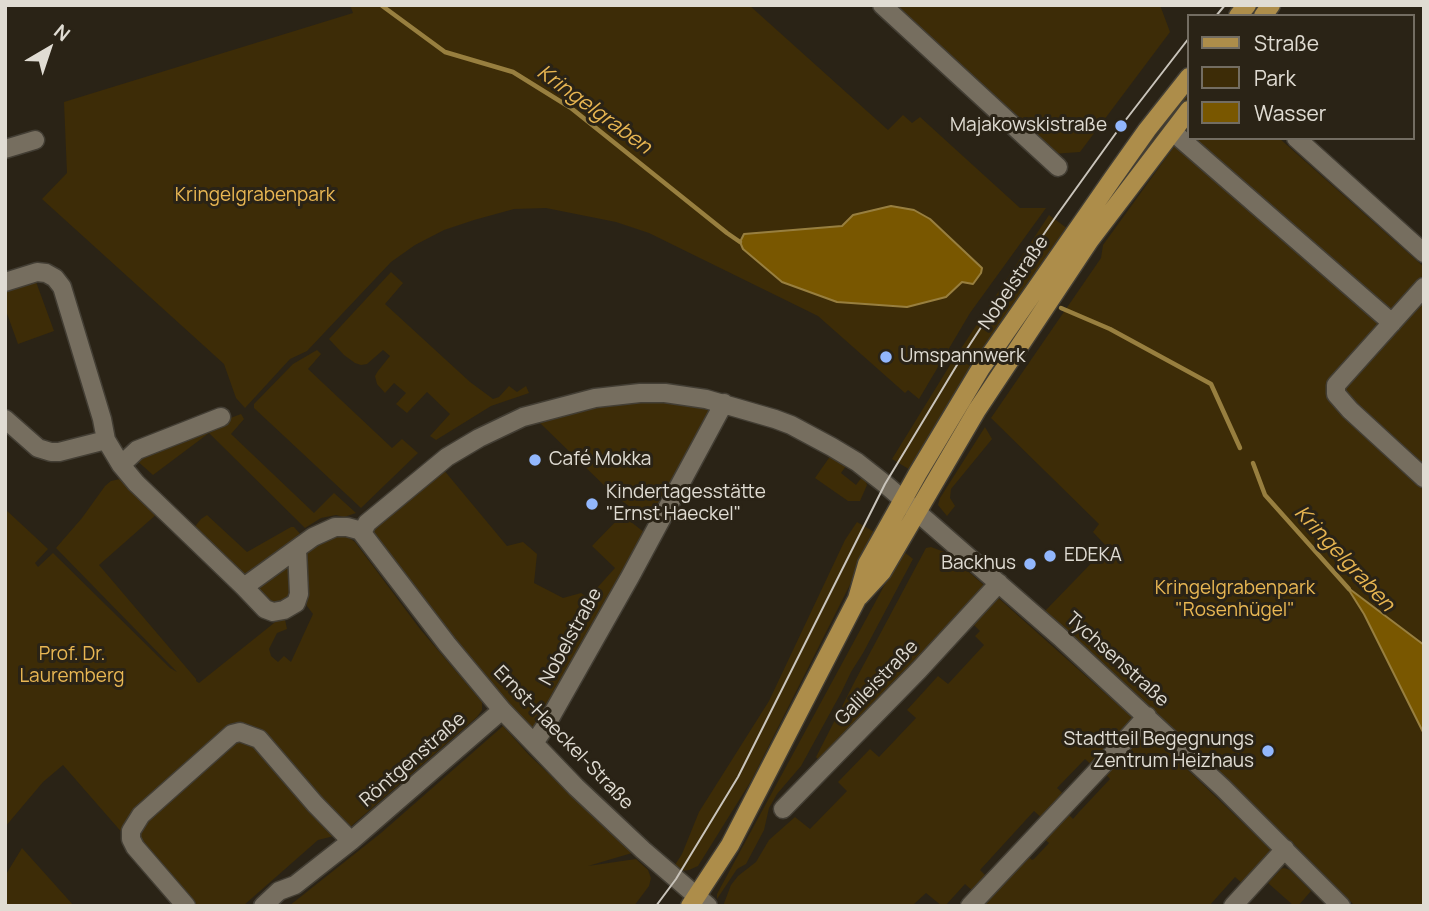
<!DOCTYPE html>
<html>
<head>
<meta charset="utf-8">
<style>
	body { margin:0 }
	#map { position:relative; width:1429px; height:911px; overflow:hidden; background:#2a2316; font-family:Manrope,sans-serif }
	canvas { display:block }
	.frame { position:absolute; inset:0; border:7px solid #e0dcd3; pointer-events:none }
	.legend { position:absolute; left:1187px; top:14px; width:228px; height:126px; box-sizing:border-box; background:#2a2316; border:2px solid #736d62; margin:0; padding:9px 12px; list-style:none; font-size:21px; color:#e0dcd3 }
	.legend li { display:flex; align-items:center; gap:14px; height:35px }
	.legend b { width:35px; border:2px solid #736d62 }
	.north { position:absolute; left:14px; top:14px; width:70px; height:70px; -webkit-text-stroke:5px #2a2316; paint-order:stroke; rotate:39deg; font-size:19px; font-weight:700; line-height:28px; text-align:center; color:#e0dcd3 }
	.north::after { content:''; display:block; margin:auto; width:24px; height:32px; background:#e0dcd3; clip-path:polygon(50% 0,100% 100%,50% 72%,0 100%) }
</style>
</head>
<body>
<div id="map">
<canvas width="1429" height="911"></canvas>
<div class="frame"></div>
<ul class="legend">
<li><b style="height:9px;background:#ad8d4a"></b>Straße</li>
<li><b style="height:19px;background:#3d2c07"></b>Park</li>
<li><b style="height:19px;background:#795700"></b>Wasser</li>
</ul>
<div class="north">N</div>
</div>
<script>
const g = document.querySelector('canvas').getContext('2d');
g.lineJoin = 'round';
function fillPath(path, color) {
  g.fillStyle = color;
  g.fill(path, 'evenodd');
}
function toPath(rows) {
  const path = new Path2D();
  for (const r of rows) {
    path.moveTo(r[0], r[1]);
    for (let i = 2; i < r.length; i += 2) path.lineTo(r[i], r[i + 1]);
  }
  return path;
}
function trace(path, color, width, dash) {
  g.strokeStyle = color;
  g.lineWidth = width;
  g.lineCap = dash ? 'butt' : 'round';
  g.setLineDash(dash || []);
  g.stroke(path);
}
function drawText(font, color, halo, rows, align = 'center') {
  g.font = font + ' Manrope,sans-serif';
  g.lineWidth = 6;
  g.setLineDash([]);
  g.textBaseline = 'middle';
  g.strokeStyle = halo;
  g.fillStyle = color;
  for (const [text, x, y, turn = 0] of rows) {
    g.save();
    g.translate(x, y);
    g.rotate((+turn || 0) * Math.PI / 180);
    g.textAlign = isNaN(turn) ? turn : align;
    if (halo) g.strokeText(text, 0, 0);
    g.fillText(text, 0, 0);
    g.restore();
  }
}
fillPath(toPath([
	[350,5,749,5,888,130,903,115,912,123,920,117,1020,208,1046,208,970,313,919,399,908,390,905,393,818,316,649,233,616,222,546,208,514,209,474,220,444,230,415,245,391,262,307,351,290,359,245,408,236,398,224,364,42,199,67,173,64,102,353,13],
	[892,5,1160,5,1170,32,1080,152,1052,154],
	[1189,88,1189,97,1086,237,986,383,983,379,1081,233],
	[1189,126,1189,138,1279,138,1424,267,1424,906,1355,906,1290,840,1045,611,1107,547,1093,532,1099,524,991,418,1101,258,1103,245],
	[1049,215,1068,229,979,361,960,350],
	[391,272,403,283,385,304,470,382,493,399,499,397,509,386,517,392,526,386,529,393,491,406,436,440,430,436,450,414,427,392,407,413,396,404,406,393,394,383,385,393,377,384,375,376,378,371,390,356,383,350,367,364,361,365,355,363,344,355,329,339],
	[35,279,54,331,18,344,5,308,5,289],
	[317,350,321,354,308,369,392,448,402,439,418,453,361,508,254,408,254,404,293,364],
	[955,357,974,368,912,471,892,459],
	[669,399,718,408,663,505,646,513,630,507,614,495,540,423,544,415,585,404],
	[241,414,244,419,231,434,314,513,334,493,356,513,344,517,336,515,321,518,305,528,209,433,153,475,134,458,140,452],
	[985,427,992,439,951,489,950,498,955,506,947,516,938,505,940,498],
	[831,455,846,466,841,473,856,485,862,477,866,482,867,485,860,501,848,501,815,478],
	[443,469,507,546,523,542,537,554,534,583,563,598,581,593,588,598,615,568,592,546,622,515,649,536,540,728,530,730,366,533,400,509,424,484],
	[120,479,132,485,158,513,99,565,196,679,196,681,199,683,284,615,287,629,277,633,269,649,271,656,278,662,284,656,291,662,313,614,307,606,305,597,304,556,326,537,348,537,355,542,420,629,482,702,482,710,477,717,342,834,318,840,243,906,186,906,63,765,43,782,5,827,5,509,48,549,35,563,38,567,53,553,170,668,177,672,56,548,82,518,105,486,111,481],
	[207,515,247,552,291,527,294,527,302,536,248,575,237,572,193,529,201,519],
	[857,522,876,533,751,781,698,866,689,870,681,871,673,868,682,854,699,812,769,701,845,540],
	[931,547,947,553,986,587,820,762,816,757,856,679,926,548],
	[903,551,913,559,863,653,851,672,841,693,801,766,777,794,769,808,764,830,746,864,737,869,717,899,717,894],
	[291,560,293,593,283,604,269,604,261,596,259,585],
	[995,595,1135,720,1094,767,1085,759,1057,788,1067,797,1044,820,1034,811,980,870,988,878,974,892,965,884,945,906,942,906,926,893,914,904,915,906,723,906,731,885,738,876,756,862,769,840,795,817,810,829,847,791,838,782,870,749,879,757,916,718,907,710,938,676,948,684,984,645,975,636,980,631,969,620],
	[503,726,529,755,632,853,588,866,636,859,648,870,651,878,649,886,634,906,289,906,381,833],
	[1142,726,1270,849,1269,856,1244,885,1235,877,1209,906,974,906,1024,853,1032,860,1034,859,1049,843,1041,836,1065,811,1073,819,1079,812,1110,779,1102,770],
	[22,848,74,906,5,906,5,876],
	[1284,868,1290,870,1311,891,1298,906,1294,906,1268,883,1281,869]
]), '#3d2c07');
const water = toPath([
	[891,206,914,210,930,219,982,268,981,273,973,284,962,282,946,297,907,307,837,302,782,282,743,249,740,242,744,234,842,226,853,215,891,206],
	[1347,587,1424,645,1424,734,1364,614,1347,587]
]);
fillPath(water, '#795700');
trace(water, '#987f3f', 2);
trace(toPath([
	[381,5,445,52,513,72,571,108,727,233,740,242],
	[1061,308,1110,329,1211,384,1240,448],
	[1253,463,1265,495,1349,589]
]), '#987f3f', 4.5);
const minor = toPath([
	[882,5,1058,167],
	[1173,132,1392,323],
	[1296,138,1424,253],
	[5,149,35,140],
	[5,282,37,272,46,273,55,278,62,287,102,419,106,440,121,465,136,483,244,587,313,537,335,527,347,527,362,531],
	[1424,287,1336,385,1336,394,1350,410,1424,478],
	[5,419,38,448,51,452,59,452,106,440],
	[121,465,137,450,221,417],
	[244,587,265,609,273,612,284,610,296,603,299,594,297,549],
	[534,743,545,727,630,577,724,403],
	[783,809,919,670,999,583],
	[186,906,135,847,131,839,131,831,141,815,232,734,240,732,259,739,315,804,351,841],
	[263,906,279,891,295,885,351,841,502,710],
	[708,906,643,850,576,787,502,710,447,644,362,533,367,523,447,457,479,438,523,417,595,398,640,393,665,393,706,399,775,419,791,425,832,447,857,462,885,484,1060,637,1223,788,1341,906],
	[970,906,1111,756,1147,716],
	[1233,906,1285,849]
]);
const major = toPath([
	[1238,16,1247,5],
	[1263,16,1271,5],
	[859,597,882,572,977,410,1090,240,1189,110],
	[690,906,730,845,857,599,867,564,918,473,981,368,1113,178,1147,130,1189,77]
]);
trace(minor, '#433e34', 21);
trace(major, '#433e34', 21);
trace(minor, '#766e5f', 18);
trace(major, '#ad8d4a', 18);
trace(toPath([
	[1216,16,1225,5],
	[656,906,676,879,738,777,885,484,963,355,1008,286,1057,215,1121,126,1189,38]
]), '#c9c4bb', 2);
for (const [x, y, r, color] of [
	[1121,126,7,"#92b7fd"],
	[886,357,7,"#92b7fd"],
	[535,460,7,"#92b7fd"],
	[592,504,7,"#92b7fd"],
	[1050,556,7,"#92b7fd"],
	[1030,564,7,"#92b7fd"],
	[1268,751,7,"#92b7fd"]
]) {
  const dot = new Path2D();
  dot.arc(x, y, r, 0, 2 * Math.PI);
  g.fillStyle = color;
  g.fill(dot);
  trace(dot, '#2a2316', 2.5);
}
drawText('19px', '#e0dcd3', '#2a2316', [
	["Majakowskistraße",1107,126,"right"],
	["Umspannwerk",900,357],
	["Café Mokka",549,460],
	["Kindertagesstätte",606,493],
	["\"Ernst Haeckel\"",606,515],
	["EDEKA",1064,556],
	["Backhus",1016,564,"right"],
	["Stadtteil Begegnungs",1254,740,"right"],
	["Zentrum Heizhaus",1254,762,"right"]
], 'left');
drawText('19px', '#e9b753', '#2a2316', [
	["Kringelgrabenpark",255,196],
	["Kringelgrabenpark",1235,589],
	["\"Rosenhügel\"",1235,611],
	["Prof. Dr.",72,655],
	["Lauremberg",72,677]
]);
drawText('19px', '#e0dcd3', '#2a2316', [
	["Nobelstraße",1014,283,-56],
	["Nobelstraße",571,637,-61],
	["Tychsenstraße",1117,660,42],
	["Galileistraße",877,683,-46],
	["Ernst-Haeckel-Straße",563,738,46],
	["Röntgenstraße",413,760,-41]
]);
drawText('italic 21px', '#e7b551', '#2a2316', [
	["Kringelgraben",594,110,36],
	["Kringelgraben",1344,559,47]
]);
</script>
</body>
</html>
